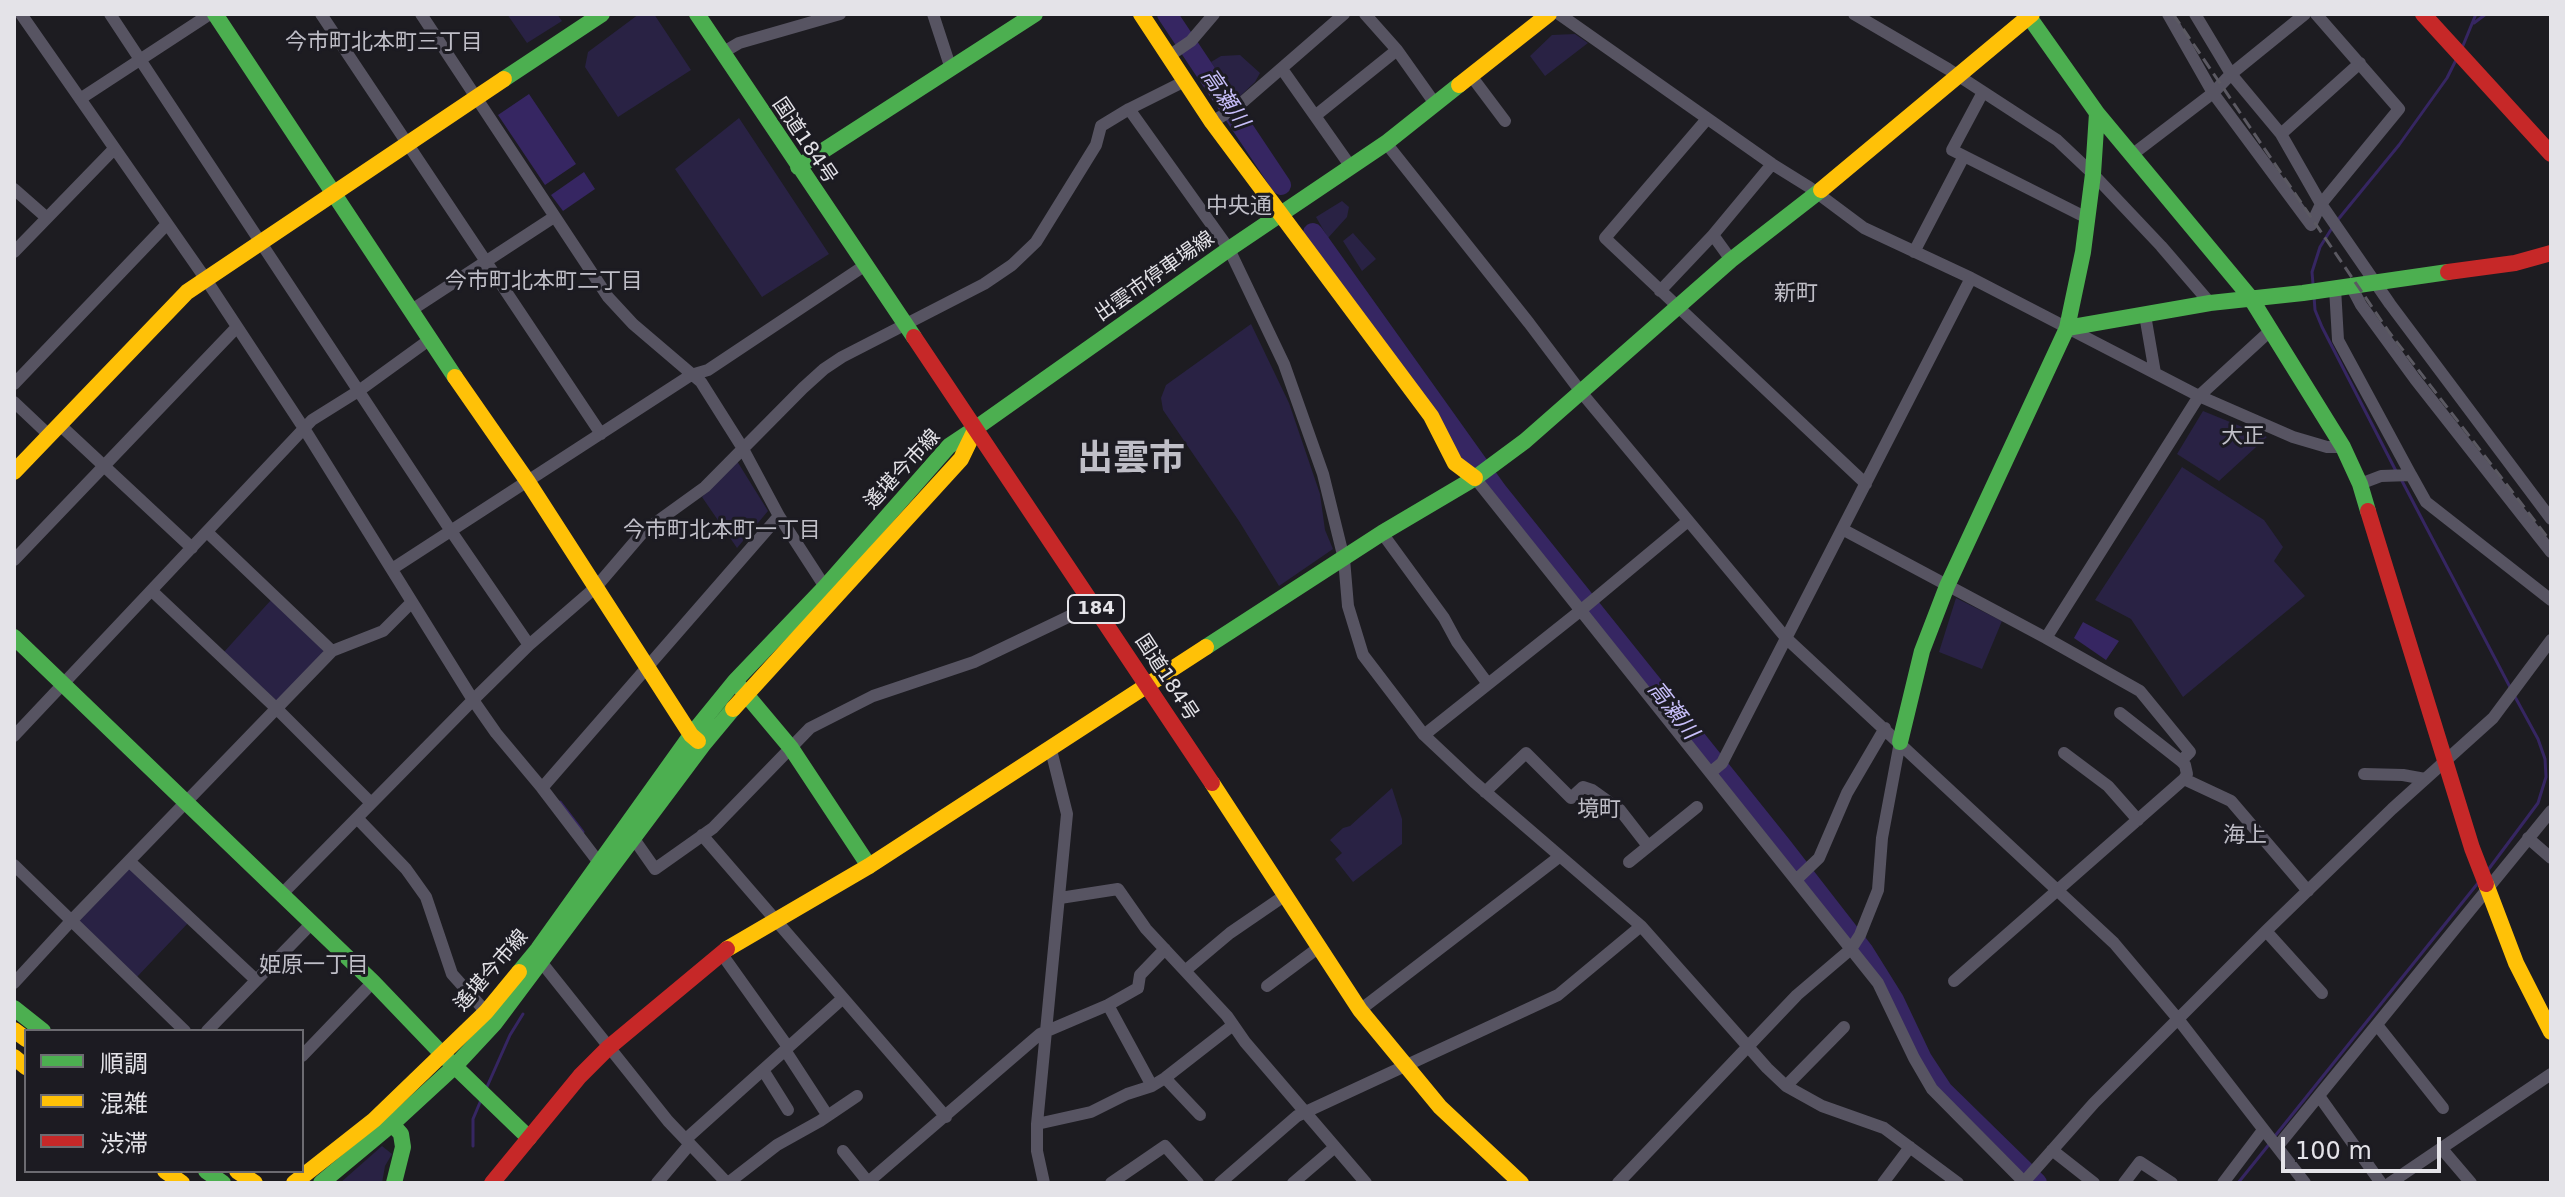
<!DOCTYPE html>
<html>
<head>
<meta charset="utf-8">
<style>
	body { margin:0 }
	#map { position:relative; width:2565px; height:1197px; overflow:hidden; background:#1d1c21; font-family:"DejaVu Sans","Noto Sans JP",sans-serif }
	canvas { display:block }
	.frame { position:absolute; inset:0; border:16px solid #e4e3e8; pointer-events:none }
	.legend { position:absolute; left:24px; top:1029px; width:280px; height:144px; box-sizing:border-box; background:#1c1b22; border:2px solid #6c6b71; margin:0; padding:10px 14px; list-style:none; font-size:24px; color:#e4e3e8 }
	.legend li { display:flex; align-items:center; gap:16px; height:40px }
	.legend b { width:40px; border:2px solid #6c6b71 }
	.scale { position:absolute; left:2281px; top:1137px; width:160px; height:36px; box-sizing:border-box; border:4px solid #e4e3e8; border-top:0; padding-left:10px; font-size:24px; line-height:28px; white-space:nowrap; color:#e4e3e8; -webkit-text-stroke:6px #1c1b22; paint-order:stroke }
</style>
</head>
<body>
<div id="map">
<canvas width="2565" height="1197"></canvas>
<div class="frame"></div>
<ul class="legend">
<li><b style="height:10px;background:#4caf50"></b>順調</li>
<li><b style="height:10px;background:#ffc107"></b>混雑</li>
<li><b style="height:10px;background:#c62828"></b>渋滞</li>
</ul>
<div class="scale">100 m</div>
</div>
<script>
const g = document.querySelector('canvas').getContext('2d');
g.lineJoin = 'round';
function fillPath(path, color) {
  g.fillStyle = color;
  g.fill(path, 'evenodd');
}
function toPath(rows) {
  const path = new Path2D();
  for (const r of rows) {
    path.moveTo(r[0], r[1]);
    for (let i = 2; i < r.length; i += 2) path.lineTo(r[i], r[i + 1]);
  }
  return path;
}
function trace(path, color, width, dash) {
  g.strokeStyle = color;
  g.lineWidth = width;
  g.lineCap = dash ? 'butt' : 'round';
  g.setLineDash(dash || []);
  g.stroke(path);
}
function drawText(font, color, halo, rows, align = 'center') {
  g.font = font + ' "DejaVu Sans","Noto Sans JP",sans-serif';
  g.lineWidth = 6;
  g.setLineDash([]);
  g.textBaseline = 'middle';
  g.strokeStyle = halo;
  g.fillStyle = color;
  for (const [text, x, y, turn = 0] of rows) {
    g.save();
    g.translate(x, y);
    g.rotate((+turn || 0) * Math.PI / 180);
    g.textAlign = isNaN(turn) ? turn : align;
    if (halo) g.strokeText(text, 0, 0);
    g.fillText(text, 0, 0);
    g.restore();
  }
}
fillPath(toPath([
	[507,14,557,14,562,21,527,43],
	[639,14,654,14,691,70,618,117,585,67,588,52],
	[1575,34,1588,43,1545,76,1530,56,1552,35],
	[1240,55,1260,73,1255,82,1236,100,1211,62,1221,56],
	[739,118,829,254,762,297,675,169],
	[1342,201,1349,207,1347,217,1328,238,1316,217],
	[1353,233,1376,259,1362,271,1343,241],
	[1251,324,1289,403,1320,494,1325,530,1333,549,1279,586,1239,521,1163,410,1161,398,1166,385],
	[2203,411,2267,437,2219,481,2177,454],
	[737,461,768,511,737,548,702,497],
	[2182,467,2264,520,2283,547,2274,561,2305,596,2183,697,2131,619,2095,600],
	[1956,598,2002,621,1982,669,1939,652],
	[271,600,323,650,323,654,278,702,224,652],
	[1392,788,1402,819,1402,844,1353,882,1335,859,1342,853,1330,840,1343,828,1350,826],
	[130,866,189,922,136,978,78,921],
	[382,1146,392,1154,385,1166,382,1183,340,1183]
]), '#292244');
fillPath(toPath([
	[529,94,576,164,545,185,498,115],
	[584,172,595,189,563,211,551,195],
	[2083,622,2119,641,2106,660,2074,638]
]), '#362662');
trace(toPath([
	[2474,23,2486,14],
	[2462,48,2476,14],
	[2336,222,2399,145,2447,78,2457,58],
	[2313,284,2312,272,2320,247,2332,228],
	[2314,296,2315,310,2322,327,2397,473],
	[2401,479,2511,689],
	[560,802,583,832],
	[2488,870,2538,803,2546,777,2545,759,2538,739,2514,695],
	[486,1089,510,1035,523,1014],
	[2275,1136,2478,883],
	[473,1146,473,1119,481,1100],
	[2238,1183,2271,1142]
]), '#362662', 3);
trace(toPath([
	[1167,14,1281,185],
	[1313,233,1497,491,1781,845,1864,952,1894,1000,1922,1059,1943,1091,2037,1183]
]), '#362662', 20);
trace(toPath([
	[21,14,205,278,305,430,473,700,496,733,542,788,600,864],
	[110,14,451,531,529,645],
	[321,14,601,434],
	[421,14,608,297,633,324,701,382,742,447,779,516,825,587,831,592],
	[933,14,951,69],
	[1365,14,1397,50,1436,105],
	[1559,14,1772,164,1809,187,1864,228,1971,278,2199,396,2293,437,2327,447,2343,447],
	[1854,14,1948,69,2057,140,2093,174,2161,246,2210,303],
	[2168,14,2213,93,2311,225,2321,204,2399,109,2316,14],
	[2195,14,2231,74,2281,134,2321,204,2390,304,2551,519],
	[722,53,739,43,840,14],
	[1169,56,1191,41,1214,14],
	[1282,69,1351,167],
	[1472,77,1505,121],
	[1983,92,1952,150,2087,218],
	[80,99,210,14],
	[1129,109,1229,249,1284,364,1323,474,1344,559,1348,606,1363,655,1424,735,1474,782,1641,926,1767,1068,1786,1086,1822,1106,1884,1128,1958,1183],
	[1315,116,1397,50],
	[1707,119,1605,238,1866,484],
	[1212,122,1237,107,1344,14],
	[2281,134,2360,63],
	[1386,143,1529,323,1581,392,1786,638,2114,943,2178,1019,2305,1183],
	[2133,154,2213,93,2231,74,2305,14],
	[14,189,47,218],
	[14,252,114,149],
	[1914,252,1964,156],
	[1731,260,1713,235,1772,164],
	[2351,286,2361,305,2415,379,2551,552],
	[2335,288,2338,340,2411,475],
	[1660,291,1713,235],
	[410,311,554,217],
	[2145,315,2155,373],
	[14,384,167,224],
	[14,402,50,436],
	[60,425,192,548],
	[1475,478,1878,983,1914,1058,1932,1089,2025,1183],
	[2360,484,2381,476,2411,475,2426,502,2551,600],
	[1842,529,2046,638,2140,691,2190,752,2181,761,2185,765,2187,774,2184,779,1954,981],
	[207,532,332,651],
	[1382,533,1444,618,1457,642,1488,684],
	[14,560,237,327],
	[392,569,691,375,708,370,864,266],
	[152,591,277,709,371,803],
	[2046,638,2199,396,2271,330],
	[2120,713,2181,761],
	[1424,735,1580,611,1688,521],
	[14,736,312,420,360,390,429,340],
	[2064,753,2108,786,2138,820],
	[1711,772,1722,763,1971,278],
	[2364,774,2403,775,2425,779],
	[2184,779,2231,801,2308,891],
	[542,788,779,516],
	[1485,792,1526,753,1571,798,1583,787,1592,790,1620,810,1648,846],
	[357,818,406,869,426,897,452,974,486,1012],
	[702,835,946,1117],
	[2528,838,2551,858],
	[634,839,655,869,713,828,810,728,873,696,974,662,1093,605],
	[129,861,256,980],
	[1629,862,1697,807],
	[14,865,185,1031],
	[1797,879,1819,858,1847,793,1885,728],
	[282,894,473,700,529,645,596,587,644,531,705,487,803,388,824,369,842,357,984,284,1012,265,1036,242,1096,145,1101,126,1129,109,1185,81],
	[1060,898,1118,889,1146,929,1227,1016,1245,1042,1366,1183],
	[2266,931,2322,993],
	[721,953,788,1047],
	[542,963,668,1121,727,1183],
	[1186,970,1230,933,1284,896],
	[14,983,71,921,332,651,383,631,411,603],
	[1267,986,1318,948],
	[1108,1005,1152,1086],
	[1360,1010,1559,857],
	[2377,1025,2443,1108],
	[207,1031,312,923],
	[785,1050,824,1110],
	[302,1056,373,982],
	[763,1070,788,1110],
	[1165,1078,1200,1115],
	[1786,1086,1844,1027],
	[2319,1096,2381,1183],
	[1037,1124,1091,1112,1127,1094,1152,1086,1165,1078,1233,1025],
	[686,1139,842,999],
	[2277,1147,2551,811],
	[2442,1149,2471,1183],
	[2052,1150,2094,1183],
	[843,1151,868,1182],
	[2024,1182,2094,1103,2266,931,2392,809,2493,718,2551,640],
	[657,1183,690,1144],
	[728,1183,777,1145,820,1121,857,1096],
	[867,1183,1040,1034,1108,1005,1138,988,1140,975,1165,949],
	[1044,1183,1037,1151,1037,1124,1067,814,1051,750],
	[1111,1183,1165,1146,1198,1183],
	[1220,1183,1297,1116,1558,995,1641,926],
	[1293,1183,1335,1147],
	[1618,1183,1797,995,1851,949,1860,935,1878,890,1882,838,1900,742],
	[1883,1183,1910,1147],
	[2124,1183,2140,1162,2172,1183],
	[2223,1183,2263,1130],
	[2390,1183,2551,1074]
]), '#575462', 12);
trace(toPath([
	[215,14,455,377],
	[697,14,914,337],
	[2027,14,2097,113,2250,297,2343,447,2360,484,2368,511],
	[504,79,602,14],
	[798,167,1035,14],
	[2067,328,2210,303,2303,293,2448,272],
	[976,428,1229,249,1386,143,1459,85],
	[14,637,373,982,443,1055,529,1138],
	[1206,647,1382,533,1475,478,1525,441,1731,260,1821,190],
	[739,686,791,748,869,866],
	[1900,742,1922,651,1947,586,2067,328,2083,252,2093,174,2097,113],
	[519,972,538,949,691,735,735,681,825,587,949,446,976,428],
	[14,1008,43,1031],
	[392,1124,401,1134,403,1147,394,1183],
	[206,1171,223,1183],
	[321,1183,392,1124,455,1066,495,1023,703,745,733,709]
]), '#4caf50', 16);
trace(toPath([
	[1141,14,1212,122,1431,416,1455,463,1475,478],
	[1459,85,1549,14],
	[1821,190,2032,14],
	[455,377,528,482,691,735,698,741],
	[14,472,187,292,504,79],
	[733,709,961,459,975,430],
	[1212,783,1360,1010,1440,1107,1521,1183],
	[2486,884,2516,963,2551,1032],
	[727,949,869,866,1206,647],
	[14,1030,26,1039],
	[14,1057,26,1067],
	[165,1171,182,1183],
	[237,1171,255,1183],
	[294,1183,374,1120,486,1012,519,972]
]), '#ffc107', 16);
trace(toPath([
	[2423,14,2551,154],
	[2448,272,2515,263,2551,253],
	[914,337,1212,783],
	[2368,511,2472,848,2486,884],
	[492,1183,580,1076,608,1048,727,949]
]), '#c62828', 16);
trace(toPath([
	[2173,14,2389,332,2551,542]
]), '#5b5962', 3, [12, 6]);
for (const [x, y, w] of [
	[1096,609,56]
]) {
  const box = new Path2D();
  box.roundRect(x - w / 2, y - 14, w, 28, 6);
  g.fillStyle = '#1c1b22';
  g.fill(box);
  trace(box, '#e4e3e8', 2);
}
drawText('bold 18px', '#e4e3e8', null, [
	["184",1096,609]
]);
drawText('20px', '#e4e3e8', '#1c1b22', [
	["国道184号",804,141,56],
	["出雲市停車場線",1155,277,-35],
	["遙堪今市線",903,470,-47],
	["国道184号",1166,678,57],
	["遙堪今市線",492,971,-49]
]);
drawText('22px', '#bfbec7', '#1c1b22', [
	["今市町北本町三丁目",384,43],
	["中央通",1239,207],
	["今市町北本町二丁目",544,282],
	["新町",1796,294],
	["大正",2243,437],
	["今市町北本町一丁目",722,531],
	["境町",1599,810],
	["海上",2245,836],
	["姫原一丁目",314,966]
]);
drawText('italic 22px', '#c8bffa', '#1c1b22', [
	["高瀬川",1224,99,56],
	["高瀬川",1672,711,52]
]);
drawText('bold 36px', '#bfbec7', '#1c1b22', [
	["出雲市",1131,461]
]);
</script>
</body>
</html>
